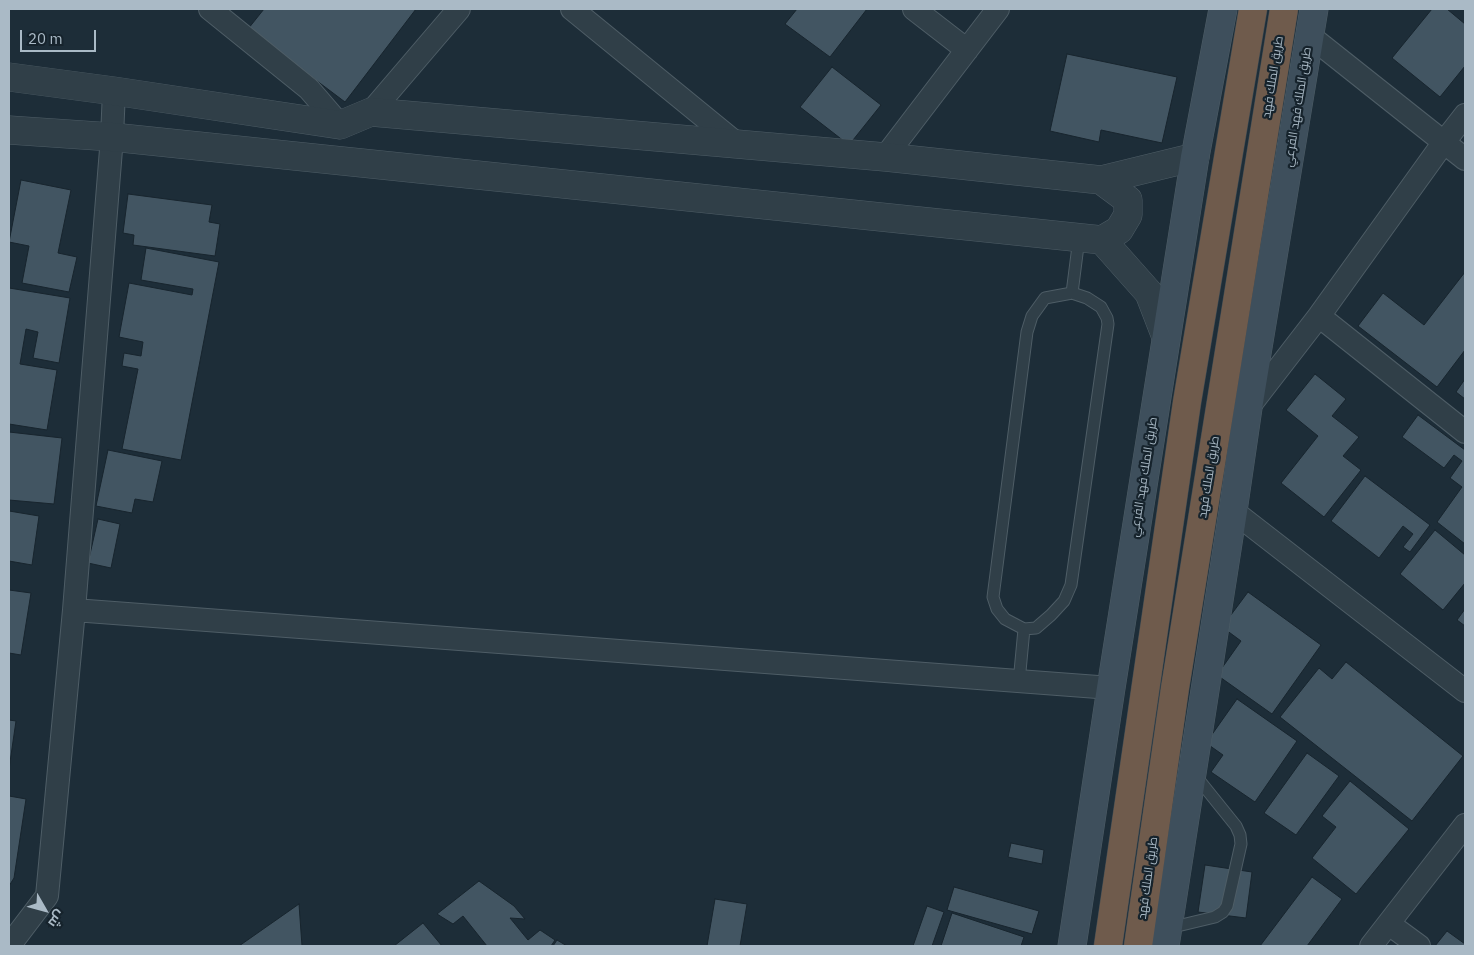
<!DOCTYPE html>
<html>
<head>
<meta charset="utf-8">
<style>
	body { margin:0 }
	#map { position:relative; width:1474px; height:955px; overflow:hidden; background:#1d2d38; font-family:"IBM Plex Sans",Cairo,sans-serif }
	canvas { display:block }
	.frame { position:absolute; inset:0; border:10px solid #aabac6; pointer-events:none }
	.north { position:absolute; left:20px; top:885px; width:50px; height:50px; -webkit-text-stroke:4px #16232c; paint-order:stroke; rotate:128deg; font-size:14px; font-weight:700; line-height:20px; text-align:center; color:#aabac6 }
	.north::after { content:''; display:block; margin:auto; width:18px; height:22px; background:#aabac6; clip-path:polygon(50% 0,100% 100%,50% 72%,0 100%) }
	.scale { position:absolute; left:20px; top:30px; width:76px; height:22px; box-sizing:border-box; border:2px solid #aabac6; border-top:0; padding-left:6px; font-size:15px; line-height:18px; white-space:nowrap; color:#aabac6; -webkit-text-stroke:4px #16232c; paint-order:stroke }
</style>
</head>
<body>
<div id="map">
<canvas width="1474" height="955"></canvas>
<div class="frame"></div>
<div class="north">ش</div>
<div class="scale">20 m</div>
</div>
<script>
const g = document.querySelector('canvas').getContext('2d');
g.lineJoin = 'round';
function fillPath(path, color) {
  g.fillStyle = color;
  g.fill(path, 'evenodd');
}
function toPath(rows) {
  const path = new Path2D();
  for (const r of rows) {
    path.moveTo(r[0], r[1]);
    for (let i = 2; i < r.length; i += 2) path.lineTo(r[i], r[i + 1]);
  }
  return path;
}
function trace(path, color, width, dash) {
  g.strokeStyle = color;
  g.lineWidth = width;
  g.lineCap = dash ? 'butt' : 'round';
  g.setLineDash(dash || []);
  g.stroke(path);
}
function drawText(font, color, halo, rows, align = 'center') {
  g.font = font + ' "IBM Plex Sans",Cairo,sans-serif';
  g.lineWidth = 4.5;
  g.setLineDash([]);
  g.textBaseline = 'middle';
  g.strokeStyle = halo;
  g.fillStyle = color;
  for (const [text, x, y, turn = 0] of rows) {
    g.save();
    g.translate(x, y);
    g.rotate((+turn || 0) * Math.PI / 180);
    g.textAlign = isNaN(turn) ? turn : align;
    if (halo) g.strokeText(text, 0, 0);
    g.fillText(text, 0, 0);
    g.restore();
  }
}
const building = toPath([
	[264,9,416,9,345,102,248,29,264,9],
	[797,9,867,9,830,57,785,24,797,9],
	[1432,9,1447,9,1465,24,1465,66,1440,97,1392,58,1432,9],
	[1067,54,1177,77,1162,143,1101,130,1099,142,1050,131,1067,54],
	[832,67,881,105,849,145,800,107,832,67],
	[21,180,71,190,58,253,77,257,69,292,22,283,29,246,9,242,21,180],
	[128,194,212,205,209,222,220,224,215,256,133,245,134,235,123,233,128,194],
	[146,248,219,262,181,460,122,449,138,369,122,366,124,353,141,356,143,342,119,337,129,283,192,295,193,289,141,280,146,248],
	[1465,272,1465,350,1437,387,1358,326,1383,293,1424,325,1465,272],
	[9,288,70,298,59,363,33,358,38,332,26,329,20,364,57,370,47,430,9,424,9,288],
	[1315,374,1346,399,1332,416,1359,437,1343,456,1361,470,1324,517,1281,483,1318,436,1286,410,1315,374],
	[1465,379,1465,399,1456,392,1465,379],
	[1418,415,1465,450,1465,544,1437,522,1462,487,1450,478,1462,461,1454,455,1444,468,1402,437,1418,415],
	[9,432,62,438,54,504,9,500,9,432],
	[108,450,162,461,153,502,135,499,132,513,96,506,108,450],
	[1365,476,1430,525,1410,552,1403,547,1413,534,1403,526,1379,558,1331,521,1365,476],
	[9,511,39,516,32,565,9,561,9,511],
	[98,519,120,524,111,568,88,563,98,519],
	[1435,530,1465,555,1465,583,1443,610,1400,574,1435,530],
	[9,590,31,593,21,655,9,653,9,590],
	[1248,592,1321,645,1272,714,1217,675,1241,641,1222,627,1248,592],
	[1465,609,1465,626,1457,620,1465,609],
	[1346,662,1463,756,1412,821,1280,717,1319,668,1332,679,1346,662],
	[1237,699,1297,741,1255,802,1211,772,1223,755,1206,743,1237,699],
	[9,720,16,721,9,769,9,720],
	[1307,753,1339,776,1296,835,1264,813,1307,753],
	[1350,781,1409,829,1356,894,1312,858,1336,827,1322,816,1350,781],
	[9,796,26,799,14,878,9,886,9,796],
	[1011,843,1044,850,1042,864,1008,857,1011,843],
	[1205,865,1252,872,1246,918,1198,912,1205,865],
	[1312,877,1342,899,1307,946,1260,946,1312,877],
	[479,881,514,906,525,919,510,918,528,940,540,930,555,940,551,946,487,946,463,916,453,924,437,914,479,881],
	[954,887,1039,911,1032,934,947,910,954,887],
	[715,899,747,904,740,946,707,946,715,899],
	[299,904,302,946,239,946,299,904],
	[927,906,944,912,932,946,913,946,927,906],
	[952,913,1024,937,1021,946,941,946,952,913],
	[423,923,442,946,394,946,423,923],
	[1447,931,1465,944,1465,946,1435,946,1447,931],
	[557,940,567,946,553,946,557,940]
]);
fillPath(building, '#425562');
trace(building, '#18252e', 1);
const service = toPath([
	[1024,629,1005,619,997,609,993,597,1027,332,1032,316,1045,298,1072,293],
	[1019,682,1024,629,1036,628,1051,615,1064,601,1071,585,1108,324,1107,318,1101,307,1087,298,1072,293,1079,238],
	[1169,928,1215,917,1223,912,1227,906,1241,844,1240,835,1236,826,1195,775]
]);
const minor = toPath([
	[210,9,309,89,340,125],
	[572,9,736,143],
	[914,9,967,50],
	[1310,36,1465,159],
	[371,112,459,9],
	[885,157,998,9],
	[1319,316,1465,432],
	[1248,408,1319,316,1444,142,1465,115],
	[1233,511,1465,691],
	[74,610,1111,688],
	[1389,924,1419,946],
	[9,946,47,896,74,610,112,137,114,91],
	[1371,946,1465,825]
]);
const tertiary = toPath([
	[9,77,114,91,340,125,371,112,885,157,1101,180,1195,157],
	[9,130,112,137,1102,240,1149,293,1166,337],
	[1101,180,1128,200,1128,215,1119,230,1102,240]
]);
const secondary = toPath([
	[1072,946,1111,688,1195,157,1223,9],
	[1165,946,1233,511,1248,408,1314,9]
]);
const motorway = toPath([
	[1108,946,1187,402,1253,9],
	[1138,946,1175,688,1284,9]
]);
trace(service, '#4e5d66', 13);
trace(minor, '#4e5d66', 24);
trace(tertiary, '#4e5d66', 29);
trace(secondary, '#4e5d66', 29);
trace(motorway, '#3b4952', 29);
trace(service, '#303f48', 11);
trace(minor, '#303f48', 22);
trace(tertiary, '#303f48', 28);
trace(secondary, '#3e4f5c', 28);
trace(motorway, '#6f5b4c', 28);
drawText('12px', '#aabac6', '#16232c', [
	["طريق الملك فهد",1273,77,-81],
	["طريق الملك فهد الفرعي",1298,107,-81],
	["طريق الملك فهد الفرعي",1144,477,-81],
	["طريق الملك فهد",1209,477,-81],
	["طريق الملك فهد",1148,878,-82]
]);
</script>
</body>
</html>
